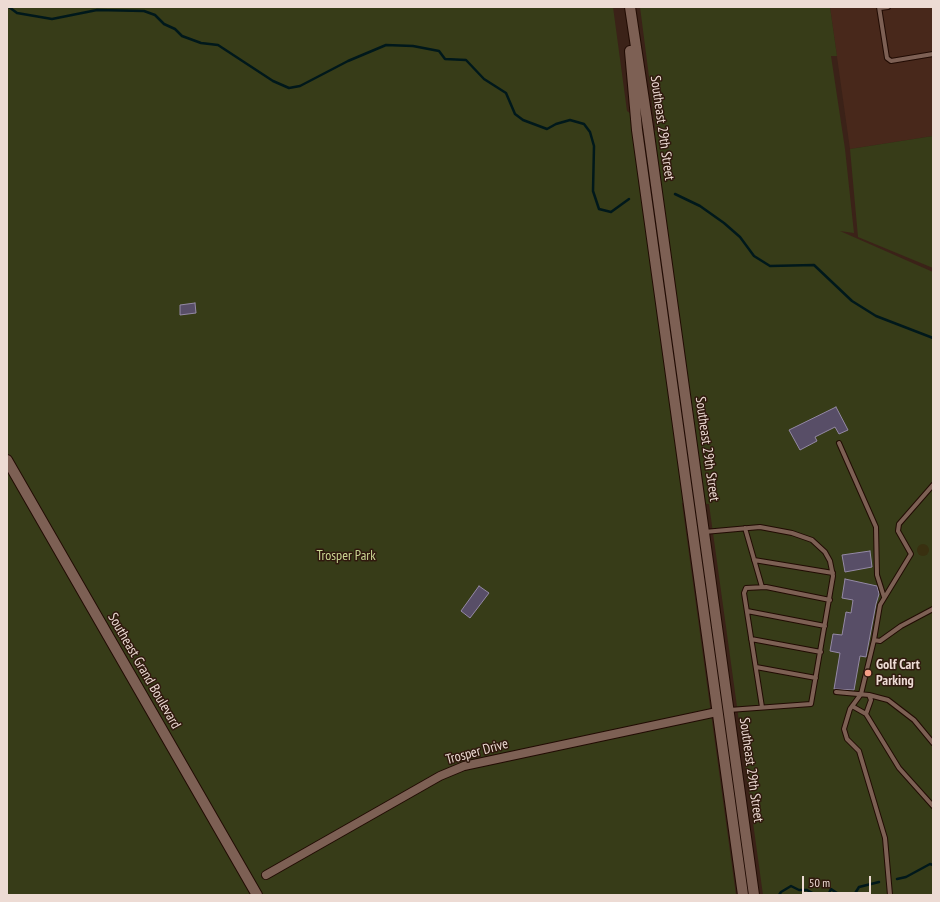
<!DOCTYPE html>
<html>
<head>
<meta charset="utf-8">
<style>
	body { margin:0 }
	#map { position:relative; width:940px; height:902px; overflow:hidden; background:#3b2218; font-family:"PT Sans Narrow",sans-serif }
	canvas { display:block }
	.frame { position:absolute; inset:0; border:8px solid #eddbd4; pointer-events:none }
	.scale { position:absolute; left:802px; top:876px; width:69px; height:18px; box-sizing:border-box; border:2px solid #eddbd4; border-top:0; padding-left:5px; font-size:12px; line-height:14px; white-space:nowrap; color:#eddbd4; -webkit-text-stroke:3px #30190e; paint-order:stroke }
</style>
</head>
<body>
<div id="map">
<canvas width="940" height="902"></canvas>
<div class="frame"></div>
<div class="scale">50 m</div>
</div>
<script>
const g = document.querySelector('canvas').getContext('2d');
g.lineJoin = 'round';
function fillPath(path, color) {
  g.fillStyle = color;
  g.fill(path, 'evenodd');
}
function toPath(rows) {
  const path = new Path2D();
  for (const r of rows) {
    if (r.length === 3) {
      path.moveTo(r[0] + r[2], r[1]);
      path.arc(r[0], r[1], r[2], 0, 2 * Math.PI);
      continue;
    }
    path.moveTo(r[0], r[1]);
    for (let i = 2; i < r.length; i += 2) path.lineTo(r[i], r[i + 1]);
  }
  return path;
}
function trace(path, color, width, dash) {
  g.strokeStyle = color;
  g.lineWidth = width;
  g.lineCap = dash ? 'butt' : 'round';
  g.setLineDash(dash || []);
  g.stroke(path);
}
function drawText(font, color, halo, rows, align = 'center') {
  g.font = font + ' "PT Sans Narrow",sans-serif';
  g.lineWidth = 3;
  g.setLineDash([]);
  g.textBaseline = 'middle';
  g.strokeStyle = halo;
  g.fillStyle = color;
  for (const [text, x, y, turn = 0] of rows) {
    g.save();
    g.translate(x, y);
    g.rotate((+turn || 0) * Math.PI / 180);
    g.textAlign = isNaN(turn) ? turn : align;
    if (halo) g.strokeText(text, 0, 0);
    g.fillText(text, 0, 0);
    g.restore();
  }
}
fillPath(toPath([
	[830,7,933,7,933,136,850,149]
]), '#48281b');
fillPath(toPath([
	[7,7,613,7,627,111,656,131,640,7,830,7,837,56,831,56,845,149,854,233,840,231,933,272,933,895,763,895,709,504,682,503,736,895,7,895],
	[933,136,933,268,858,237,850,149]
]), '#373c18');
fillPath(toPath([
	[923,550,6]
]), '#393010');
trace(toPath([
	[9,7,17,13,52,19,97,10,144,11,155,15,164,24,175,29,182,36,201,43,218,45,273,81,289,88,300,86,348,61,386,45,413,46,439,51,445,59,466,60,484,79,506,93,515,114,523,120,547,129,556,124,570,120,584,124,590,132,594,146,593,191,599,209,611,212,629,199],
	[675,194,700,206,724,223,740,237,754,256,770,266,814,265,852,301,876,316,933,338],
	[897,879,906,877,930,864,933,865],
	[779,895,781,892,791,886,799,890,807,890,816,895],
	[828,895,831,889,840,895],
	[854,895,859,887,879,882]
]), '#00181b', 2.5);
const building = toPath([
	[195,303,196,313,180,315,180,305,195,303],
	[836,407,848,430,839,434,835,427,815,437,817,441,800,450,789,430,836,407],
	[870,551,872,567,845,572,842,555,870,551],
	[845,579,877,586,879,594,876,604,866,657,860,656,854,690,834,689,840,653,830,651,833,634,842,635,846,612,851,613,853,600,842,598,845,579],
	[479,586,489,593,470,618,461,611,479,586]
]);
fillPath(building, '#584e67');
trace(building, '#9489a5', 1);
const lane = toPath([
	[879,7,887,58,891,61,933,54],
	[880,8,888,7],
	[839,443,876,527,877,575,884,597],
	[933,485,899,524,898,531,911,554,880,605,874,640,880,641,901,626,933,609],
	[745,528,762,587],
	[704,532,760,527,792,533,812,540,825,552,830,561,833,576,811,704,729,710],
	[754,560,833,573],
	[747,611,825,626],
	[751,639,821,652],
	[874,640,861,694,850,709,844,729,847,739,859,751,885,838,890,895],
	[756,667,816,678],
	[836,692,869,695,888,700,914,720,933,743],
	[852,706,866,714,899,768,933,806],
	[762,707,744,593,746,588,766,587,830,600],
	[866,714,871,700,869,695]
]);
const street = toPath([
	[266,875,440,776,464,766,717,712]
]);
const secondary = toPath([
	[630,7,648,127,754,895],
	[630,51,637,130,743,895],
	[7,460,257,895]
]);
trace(lane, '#210b03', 6);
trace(street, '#210b03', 10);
trace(secondary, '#210b03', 12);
trace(lane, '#7d6054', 4);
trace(street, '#7d6054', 8);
trace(secondary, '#7d6054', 10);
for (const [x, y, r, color] of [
	[868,673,4,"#f49e86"]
]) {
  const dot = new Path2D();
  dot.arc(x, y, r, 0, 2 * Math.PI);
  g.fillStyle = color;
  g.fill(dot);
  trace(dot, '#30190e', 1.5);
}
drawText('14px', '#eddbd4', '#30190e', [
	["Southeast 29th Street",662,128,82],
	["Southeast 29th Street",707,449,82],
	["Southeast Grand Boulevard",144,671,60],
	["Trosper Drive",477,752,-15],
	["Southeast 29th Street",751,770,82]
]);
drawText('14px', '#cbd693', '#30190e', [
	["Trosper Park",346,556]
]);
drawText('bold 14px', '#eddbd4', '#30190e', [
	["Golf Cart",876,665],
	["Parking",876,681]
], 'left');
</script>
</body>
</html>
